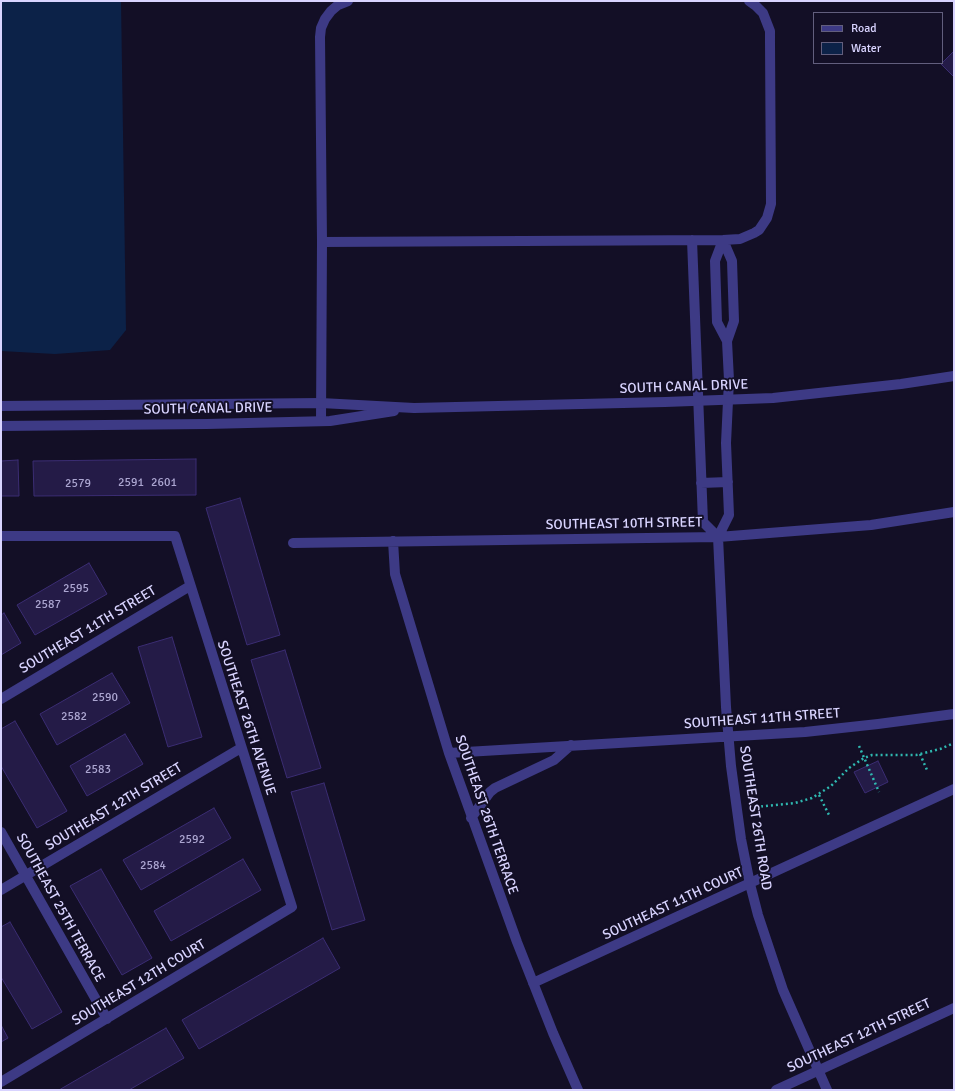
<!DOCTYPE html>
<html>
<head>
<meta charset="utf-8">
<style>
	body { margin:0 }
	#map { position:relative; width:955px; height:1091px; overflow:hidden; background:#130f26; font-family:Signika,sans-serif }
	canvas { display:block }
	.frame { position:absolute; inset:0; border:2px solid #d9d4ff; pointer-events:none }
	.legend { position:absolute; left:813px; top:12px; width:130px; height:52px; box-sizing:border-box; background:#130f26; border:1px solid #625e7d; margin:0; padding:5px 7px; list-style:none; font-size:12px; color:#d9d4ff }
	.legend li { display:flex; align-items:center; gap:8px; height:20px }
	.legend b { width:20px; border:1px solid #625e7d }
</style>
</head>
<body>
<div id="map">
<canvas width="955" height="1091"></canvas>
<div class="frame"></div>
<ul class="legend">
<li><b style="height:5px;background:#3d3a85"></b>Road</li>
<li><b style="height:11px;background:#0c2248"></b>Water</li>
</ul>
</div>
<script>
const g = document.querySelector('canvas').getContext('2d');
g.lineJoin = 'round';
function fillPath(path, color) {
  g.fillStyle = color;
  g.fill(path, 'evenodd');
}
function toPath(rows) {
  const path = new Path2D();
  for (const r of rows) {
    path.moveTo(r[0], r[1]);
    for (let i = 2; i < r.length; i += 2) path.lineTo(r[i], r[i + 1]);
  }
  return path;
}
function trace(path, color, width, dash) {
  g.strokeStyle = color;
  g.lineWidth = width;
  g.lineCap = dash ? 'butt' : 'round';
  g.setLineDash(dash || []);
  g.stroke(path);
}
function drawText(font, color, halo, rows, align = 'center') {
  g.font = font + ' Signika,sans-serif';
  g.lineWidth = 4;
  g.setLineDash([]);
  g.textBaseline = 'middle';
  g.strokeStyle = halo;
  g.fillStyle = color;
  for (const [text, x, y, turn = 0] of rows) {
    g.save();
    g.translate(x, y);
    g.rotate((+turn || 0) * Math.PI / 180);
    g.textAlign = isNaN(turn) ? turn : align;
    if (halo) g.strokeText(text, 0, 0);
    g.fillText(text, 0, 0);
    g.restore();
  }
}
fillPath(toPath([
	[1,1,121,1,126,330,110,350,55,354,1,351]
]), '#0c2248');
const building = toPath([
	[954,51,954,77,941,64,954,51],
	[196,459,196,495,34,496,33,461,196,459],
	[18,460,19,496,1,496,1,461,18,460],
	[240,498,280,635,247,645,206,508,240,498],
	[89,563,107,594,35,635,17,605,89,563],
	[4,613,21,643,1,655,1,615,4,613],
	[172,637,202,737,168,747,138,647,172,637],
	[285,650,321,768,287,778,251,660,285,650],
	[112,673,130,703,57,745,40,714,112,673],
	[15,721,67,811,37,828,1,766,1,729,15,721],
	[125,734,143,764,87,796,70,766,125,734],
	[878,761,888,782,865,793,854,772,878,761],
	[324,783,365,920,332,930,291,792,324,783],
	[214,808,231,838,141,890,123,860,214,808],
	[243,859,261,890,171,941,154,911,243,859],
	[101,869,152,958,122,975,70,886,101,869],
	[10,922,62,1012,32,1029,1,977,1,927,10,922],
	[323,938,340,968,199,1049,182,1020,323,938],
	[1,1025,8,1038,1,1042,1,1025],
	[166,1028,184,1058,129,1090,59,1090,166,1028]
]);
fillPath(building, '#241b47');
trace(building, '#3b2d73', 1);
trace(toPath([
	[748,718,752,711],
	[859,746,879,792],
	[920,754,927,770],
	[474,766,478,779],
	[819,795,829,815],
	[756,807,795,803,812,798,831,786,849,768,864,758,872,755,916,755,940,749,954,743]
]), '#2fb8b0', 2.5, [2, 3]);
trace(toPath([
	[692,240,703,522,718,537],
	[723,240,732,261,734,321,727,341,729,380,726,443,729,515,718,537,726,707,731,766,741,839,750,884,758,915,783,990,827,1090],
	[723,240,715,261,717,322,727,341],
	[322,242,723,240,740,239,754,233,759,230,767,218,771,204,770,42,770,31,763,13,756,6,749,1],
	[321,421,322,242,320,37,321,28,325,19,331,11,338,5,348,1],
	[701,483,728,482],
	[1,536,175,536,292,907,1,1082],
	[393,541,395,574,449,753,517,942,553,1033,578,1090],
	[293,543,718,537,871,525,954,512],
	[1,699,190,586],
	[449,753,805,732,878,724,954,714],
	[471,818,490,792,495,788,554,760,571,745],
	[1,832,107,1019],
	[1,890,241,748],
	[533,983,954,789],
	[776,1090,954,1008]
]), '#3d3a85', 10);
trace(toPath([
	[1,406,321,403,414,408,665,402,773,398,901,384,954,376],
	[1,426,207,424,330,421,394,411]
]), '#3d3a85', 10);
drawText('12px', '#aca6d1', null, [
	["2591",131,483],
	["2601",164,483],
	["2579",78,484],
	["2595",76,589],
	["2587",48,605],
	["2590",105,698],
	["2582",74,717],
	["2583",98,770],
	["2592",192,840],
	["2584",153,866]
]);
drawText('14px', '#d9d4ff', '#130f26', [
	["SOUTH CANAL DRIVE",684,387,-2],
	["SOUTH CANAL DRIVE",208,409,-1],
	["SOUTHEAST 10TH STREET",624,524,-1],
	["SOUTHEAST 11TH STREET",88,630,-31],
	["SOUTHEAST 26TH AVENUE",246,718,72],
	["SOUTHEAST 11TH STREET",762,719,-4],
	["SOUTHEAST 12TH STREET",114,807,-31],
	["SOUTHEAST 26TH TERRACE",486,815,71],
	["SOUTHEAST 26TH ROAD",755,818,81],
	["SOUTHEAST 11TH COURT",673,904,-25],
	["SOUTHEAST 25TH TERRACE",60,908,61],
	["SOUTHEAST 12TH COURT",139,983,-31],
	["SOUTHEAST 12TH STREET",859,1036,-25]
]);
</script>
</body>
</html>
